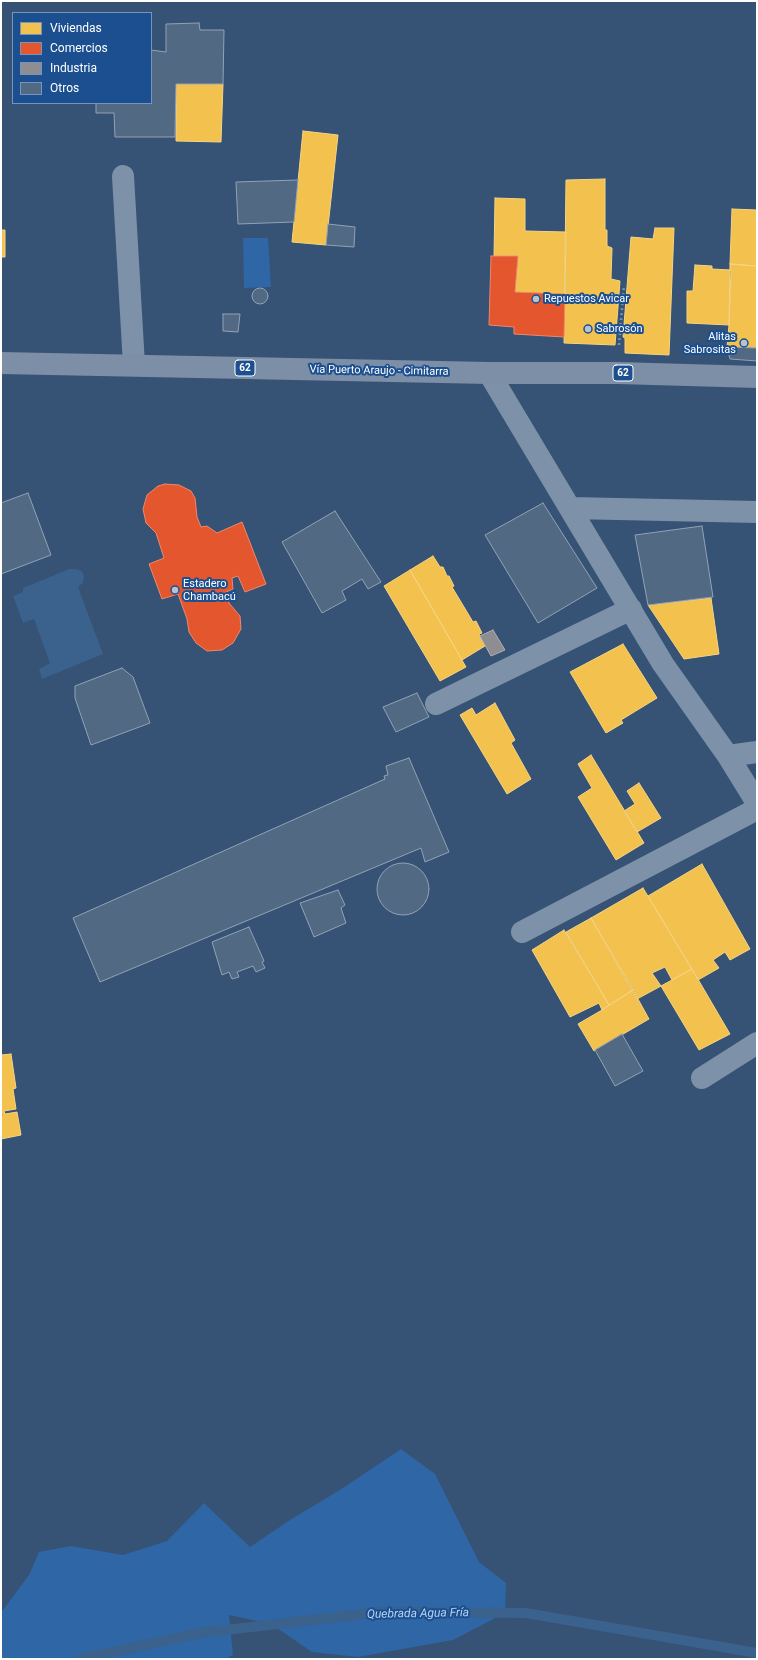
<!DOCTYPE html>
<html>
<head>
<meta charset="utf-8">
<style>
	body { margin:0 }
	#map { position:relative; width:758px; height:1660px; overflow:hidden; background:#365274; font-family:Roboto,sans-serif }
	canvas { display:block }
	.frame { position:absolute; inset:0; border:2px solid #fff; pointer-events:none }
	.legend { position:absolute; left:12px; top:12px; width:140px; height:92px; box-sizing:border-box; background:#1b4f8f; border:1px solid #7695bc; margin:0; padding:5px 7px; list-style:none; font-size:12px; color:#fff }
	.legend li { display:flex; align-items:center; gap:8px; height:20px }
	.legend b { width:20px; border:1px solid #7695bc }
</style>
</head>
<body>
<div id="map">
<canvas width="758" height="1660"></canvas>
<div class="frame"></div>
<ul class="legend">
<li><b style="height:11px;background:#f2c14e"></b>Viviendas</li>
<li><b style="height:11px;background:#e4572e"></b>Comercios</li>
<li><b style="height:11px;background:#8d8d92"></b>Industria</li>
<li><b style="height:11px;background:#526984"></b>Otros</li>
</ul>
</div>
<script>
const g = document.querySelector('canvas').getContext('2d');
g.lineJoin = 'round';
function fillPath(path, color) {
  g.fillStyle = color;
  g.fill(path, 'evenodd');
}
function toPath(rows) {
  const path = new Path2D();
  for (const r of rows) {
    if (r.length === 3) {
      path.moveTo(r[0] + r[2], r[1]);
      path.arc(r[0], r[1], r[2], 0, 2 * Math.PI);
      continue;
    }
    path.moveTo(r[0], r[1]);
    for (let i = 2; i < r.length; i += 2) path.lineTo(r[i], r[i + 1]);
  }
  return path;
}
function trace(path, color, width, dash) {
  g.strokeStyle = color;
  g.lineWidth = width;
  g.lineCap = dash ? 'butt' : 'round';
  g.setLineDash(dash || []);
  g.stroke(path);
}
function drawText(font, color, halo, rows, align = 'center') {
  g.font = font + ' Roboto,sans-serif';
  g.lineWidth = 4;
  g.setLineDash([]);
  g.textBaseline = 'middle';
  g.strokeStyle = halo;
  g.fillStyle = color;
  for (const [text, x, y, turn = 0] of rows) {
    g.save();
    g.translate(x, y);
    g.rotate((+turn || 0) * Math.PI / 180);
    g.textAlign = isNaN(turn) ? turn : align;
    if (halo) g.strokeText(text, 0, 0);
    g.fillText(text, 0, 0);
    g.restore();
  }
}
fillPath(toPath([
	[243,238,268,238,271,287,244,288],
	[401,1449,435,1474,479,1562,506,1583,505,1613,453,1640,358,1657,312,1652,271,1624,229,1615,233,1655,225,1659,1,1659,1,1610,3,1610,29,1575,39,1552,71,1546,123,1555,167,1541,204,1503,250,1547,290,1520,343,1488]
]), '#2f66a5');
fillPath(toPath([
	[69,569,76,569,82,571,84,576,83,583,78,587,103,654,42,679,39,669,50,663,34,619,23,623,13,596,23,592,23,588]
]), '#3b618d');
const homes = toPath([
	[176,84,223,84,221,142,176,141,176,84],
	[303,131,338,135,326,245,292,242,303,131],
	[605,179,605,230,607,230,607,246,612,248,611,279,620,281,615,345,564,343,566,180,605,179],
	[495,198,525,199,525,231,566,232,565,294,515,292,518,256,494,256,495,198],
	[732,209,757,210,757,266,730,264,732,209],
	[655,228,674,228,669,355,625,353,625,338,623,337,631,237,653,239,655,228],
	[1,230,5,230,5,257,1,257,1,230],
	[730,264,757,266,757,348,727,347,729,325,730,264],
	[695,265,712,266,712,269,731,270,729,325,687,323,687,291,693,291,695,265],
	[433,556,440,567,443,567,447,576,449,576,454,586,452,587,473,622,476,621,482,633,479,634,485,646,462,660,410,570,433,556],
	[410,570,466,667,440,681,384,586,410,570],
	[711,598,719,654,684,659,648,605,711,598],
	[623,644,657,698,621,720,623,723,606,733,570,672,623,644],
	[495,703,515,740,511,743,531,779,507,794,460,715,472,708,476,715,495,703],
	[591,755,644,843,616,860,578,797,592,788,578,764,591,755],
	[639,783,661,818,637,832,624,811,635,804,627,791,639,783],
	[702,864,750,949,730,960,725,952,713,960,719,968,698,980,648,896,702,864],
	[643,888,692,969,672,980,665,967,652,973,661,986,637,999,591,918,643,888],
	[591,918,633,990,609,1005,566,932,591,918],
	[564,930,609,1005,602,1010,599,1003,570,1017,532,950,564,930],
	[692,969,730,1034,699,1050,661,986,692,969],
	[633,990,649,1019,594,1051,578,1024,602,1010,633,990],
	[11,1054,16,1088,13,1089,16,1109,4,1111,5,1114,17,1112,21,1135,1,1139,1,1055,11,1054]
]);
fillPath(homes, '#f2c14e');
trace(homes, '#f6d483', 1);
const shops = toPath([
	[491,256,518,256,515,292,565,294,564,337,514,334,514,327,489,325,491,256],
	[165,484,179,485,191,491,195,498,197,517,201,527,207,526,217,533,242,522,266,584,245,592,238,576,232,578,233,589,226,592,229,603,240,616,241,629,233,643,222,650,207,651,196,643,189,632,187,619,178,594,162,599,149,564,164,558,156,533,146,523,143,509,147,495,158,486,165,484]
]);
fillPath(shops, '#e4572e');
trace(shops, '#ec896d', 1);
const industry = toPath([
	[493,630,505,650,491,656,480,636,493,630]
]);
fillPath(industry, '#8d8d92');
trace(industry, '#afafb3', 1);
trace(toPath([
	[80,1659,200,1633,381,1612,526,1613,757,1653]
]), '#3b618d', 10);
const building = toPath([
	[199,23,200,30,224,30,223,84,176,84,175,137,115,137,114,113,96,113,96,103,151,103,151,50,166,52,166,24,199,23],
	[298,180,294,222,238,224,236,182,298,180],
	[328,224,355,227,354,247,326,245,328,224],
	[260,296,8],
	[223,314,240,314,238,332,223,331,223,314],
	[727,347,757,348,757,361,730,359,727,347],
	[28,493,51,555,1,574,1,503,28,493],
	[543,503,597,588,538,623,485,535,543,503],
	[335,511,381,582,368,589,362,579,342,591,346,600,322,613,282,542,335,511],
	[702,526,713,597,648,605,635,535,702,526],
	[122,668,133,677,150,723,91,745,75,698,75,686,122,668],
	[417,693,429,717,396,732,383,707,417,693],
	[409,758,449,852,425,862,421,848,100,982,73,918,385,779,384,776,388,775,386,766,409,758],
	[403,889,26],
	[338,890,345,905,341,908,346,923,314,937,300,903,338,890],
	[249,927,264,961,262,962,265,968,256,972,253,966,237,972,239,977,232,979,229,972,222,975,212,942,249,927],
	[622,1034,643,1071,615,1086,595,1050,622,1034]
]);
fillPath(building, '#526984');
trace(building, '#92a2b6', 1);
trace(toPath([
	[619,345,624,285]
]), '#7d92a8', 2.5, [2, 3]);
trace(toPath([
	[123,176,134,365],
	[489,373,663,664,728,756,757,803],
	[571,508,757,512],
	[436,704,631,609],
	[728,756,757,752],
	[522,932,757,809],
	[702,1078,757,1043]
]), '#7d92a8', 22);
trace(toPath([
	[1,363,489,373,618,373,757,377]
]), '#7d8ea7', 22);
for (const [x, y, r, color] of [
	[536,299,4,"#b9c2ce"],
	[588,329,4,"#b9c2ce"],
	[744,343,4,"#b9c2ce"],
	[175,590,4,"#b9c2ce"]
]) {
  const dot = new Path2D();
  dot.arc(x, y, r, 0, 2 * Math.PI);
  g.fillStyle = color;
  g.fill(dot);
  trace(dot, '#1b4f8f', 1.5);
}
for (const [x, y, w] of [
	[245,368,20],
	[623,373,20]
]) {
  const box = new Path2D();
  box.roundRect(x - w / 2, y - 8, w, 16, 3);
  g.fillStyle = '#1b4f8f';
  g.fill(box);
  trace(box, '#fff', 1);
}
drawText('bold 10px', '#fff', null, [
	["62",245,368],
	["62",623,373]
]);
drawText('11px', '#fff', '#1b4f8f', [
	["Repuestos Avicar",544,299],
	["Sabrosón",596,329],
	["Alitas",736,337,"right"],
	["Sabrositas",736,350,"right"],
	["Estadero",183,584],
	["Chambacú",183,597]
], 'left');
drawText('11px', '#fff', '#1b4f8f', [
	["Vía Puerto Araujo - Cimitarra",379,371,1]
]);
drawText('italic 12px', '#b5d3f5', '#1b4f8f', [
	["Quebrada Agua Fría",418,1614,-1]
]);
</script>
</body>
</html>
